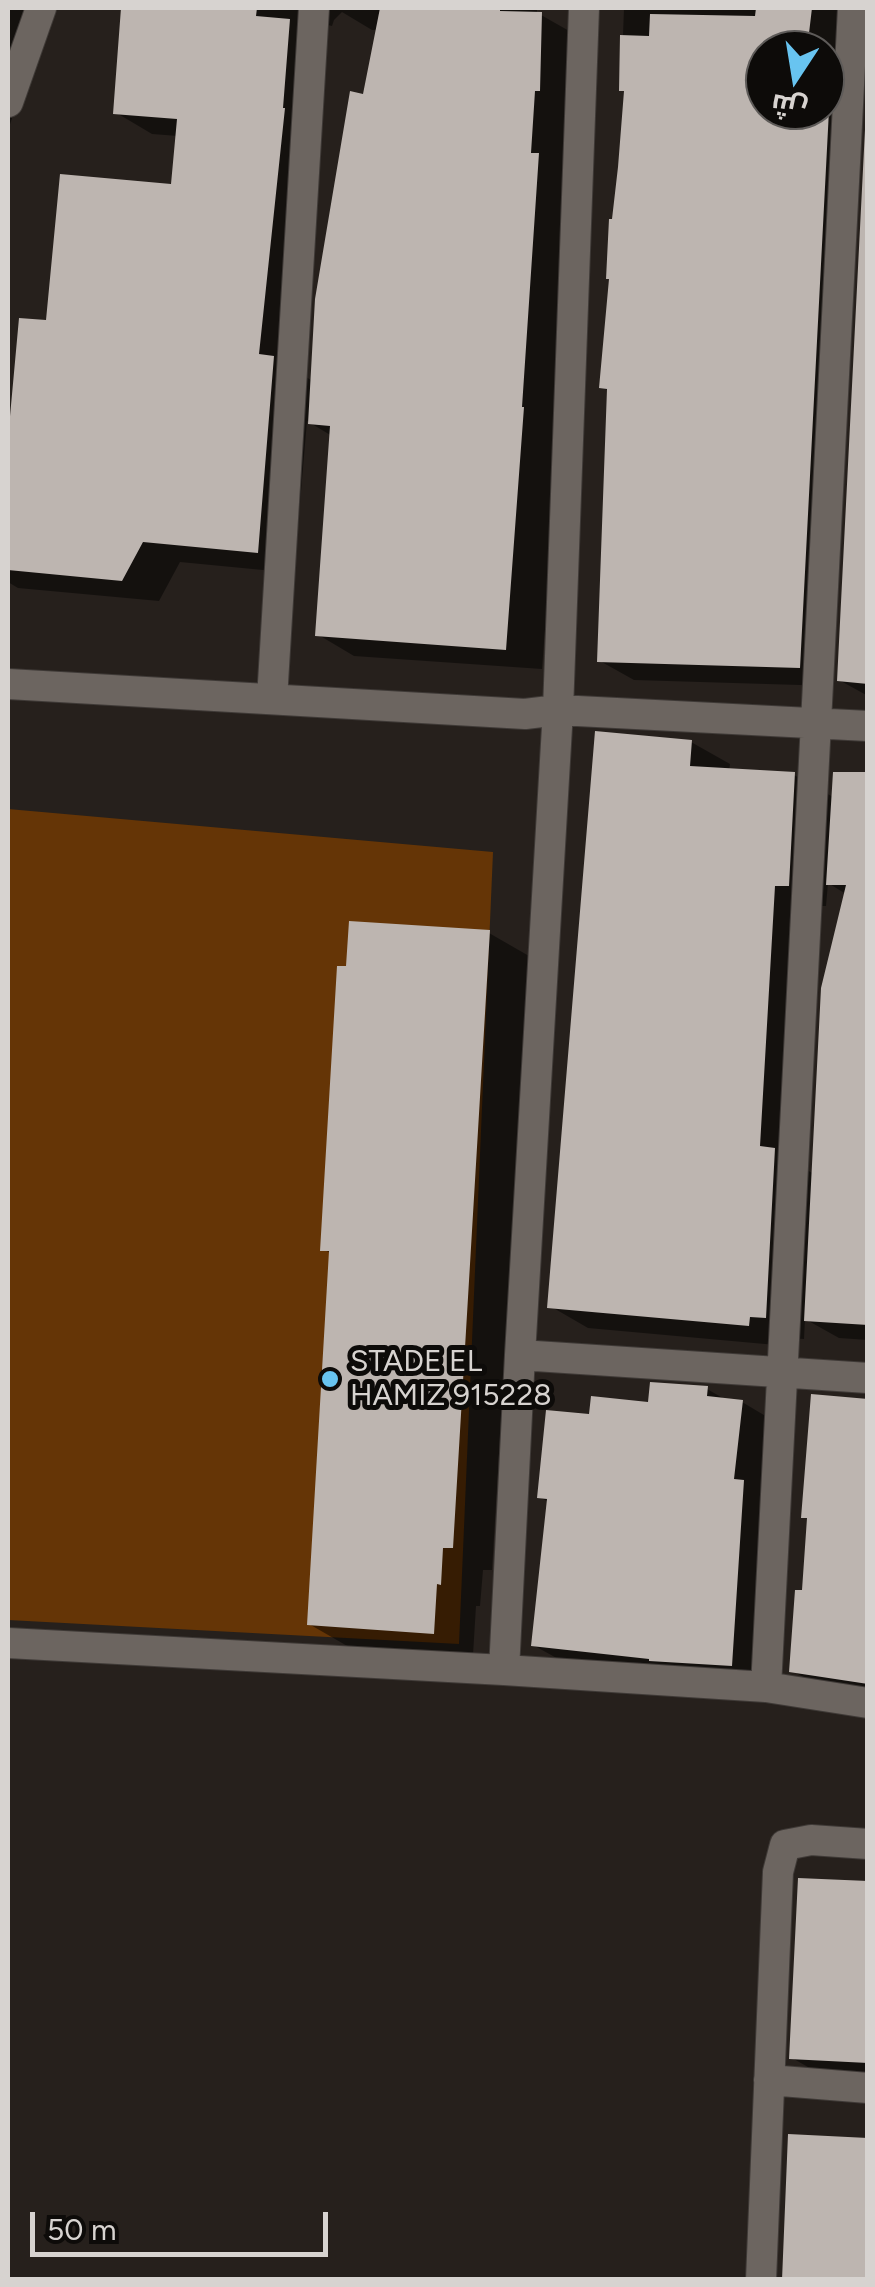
<!DOCTYPE html>
<html>
<head>
<meta charset="utf-8">
<style>
	body { margin:0 }
	#map { position:relative; width:875px; height:2287px; overflow:hidden; background:#26201c; font-family:Figtree,Cairo,sans-serif }
	canvas { display:block }
	.frame { position:absolute; inset:0; border:10px solid #d7d3d0; pointer-events:none }
	.north { position:absolute; left:745px; top:30px; width:100px; height:100px; box-sizing:border-box; background:#0d0b09; border:2px solid #5e5b59; border-radius:50%; rotate:192deg; font-size:28px; font-weight:700; line-height:40px; text-align:center; color:#d7d3d0 }
	.north::after { content:''; display:block; margin:auto; width:35px; height:45px; background:#68c4f0; clip-path:polygon(50% 0,100% 100%,50% 72%,0 100%) }
	.scale { position:absolute; left:30px; top:2212px; width:298px; height:45px; box-sizing:border-box; border:5px solid #d7d3d0; border-top:0; padding-left:12px; font-size:30px; line-height:35px; white-space:nowrap; color:#d7d3d0; -webkit-text-stroke:8px #0d0b09; paint-order:stroke }
</style>
</head>
<body>
<div id="map">
<canvas width="875" height="2287"></canvas>
<div class="frame"></div>
<div class="north">ش</div>
<div class="scale">50 m</div>
</div>
<script>
const g = document.querySelector('canvas').getContext('2d');
g.lineJoin = 'round';
function fillPath(path, color) {
  g.fillStyle = color;
  g.fill(path, 'evenodd');
}
function toPath(rows) {
  const path = new Path2D();
  for (const r of rows) {
    path.moveTo(r[0], r[1]);
    for (let i = 2; i < r.length; i += 2) path.lineTo(r[i], r[i + 1]);
  }
  return path;
}
function trace(path, color, width, dash) {
  g.strokeStyle = color;
  g.lineWidth = width;
  g.lineCap = dash ? 'butt' : 'round';
  g.setLineDash(dash || []);
  g.stroke(path);
}
function drawText(font, color, halo, rows, align = 'center') {
  g.font = font + ' Figtree,sans-serif';
  g.lineWidth = 10;
  g.setLineDash([]);
  g.textBaseline = 'middle';
  g.strokeStyle = halo;
  g.fillStyle = color;
  for (const [text, x, y, turn = 0] of rows) {
    g.save();
    g.translate(x, y);
    g.rotate((+turn || 0) * Math.PI / 180);
    g.textAlign = isNaN(turn) ? turn : align;
    if (halo) g.strokeText(text, 0, 0);
    g.fillText(text, 0, 0);
    g.restore();
  }
}
fillPath(toPath([
	[8,809,493,852,459,1644,8,1620]
]), '#653506');
fillPath(toPath([
	[8,8,50,8,8,130],
	[124,8,537,8,537,15,541,15,578,36,560,431,542,669,354,656,317,634,332,436,307,421,294,573,180,562,159,601,18,588,8,582,8,461,21,321,48,323,173,187,178,136,152,134,115,112],
	[342,12,372,30,378,30,313,381,295,371,328,25,332,26,334,20],
	[624,8,847,8,838,88,863,103,833,686,634,680,600,661,609,391,602,387,614,222,627,92,621,89],
	[765,50,825,50,825,110,765,110],
	[868,139,868,696,839,680],
	[691,742,730,764,729,771,794,775,833,797,868,775,868,1340,839,1338,805,1319,804,1339,788,1338,787,1346,588,1328,550,1306],
	[828,883,846,894,814,1174,798,1165,813,906,826,906],
	[489,933,529,956,492,1570,483,1570,480,1606,476,1606,473,1655,349,1647,309,1624,332,1254,323,1249],
	[707,1389,728,1401,742,1402,779,1424,769,1686,571,1666,533,1645,549,1502,539,1497,592,1417,650,1405],
	[868,1401,868,1699,829,1692,791,1670,804,1592,810,1520,804,1516],
	[868,1884,868,2078,824,2076,792,2058]
]), '#0007');
fillPath(toPath([
	[121,8,257,8,256,16,290,19,283,108,285,108,259,354,274,356,258,553,143,542,122,581,8,570,8,438,19,318,46,320,60,174,171,184,177,119,113,114],
	[380,8,500,8,500,11,542,12,540,91,535,91,531,153,539,153,522,407,524,407,506,650,315,636,330,426,308,424,315,299,350,91,363,94],
	[756,8,812,8,807,50,765,50,765,110,829,110,800,668,597,662,607,389,599,388,609,279,606,279,609,219,612,219,618,167,624,91,619,91,620,35,649,36,650,14,755,16],
	[866,110,868,110,868,684,837,681],
	[595,731,692,740,690,766,795,772,789,886,775,886,760,1146,775,1148,766,1318,750,1317,749,1326,547,1308],
	[833,772,868,772,868,1325,804,1321,821,988,846,885,826,885],
	[349,921,490,930,453,1548,443,1548,441,1585,437,1584,434,1634,307,1625,329,1251,320,1251,337,966,346,966],
	[650,1382,708,1386,707,1396,743,1400,734,1479,744,1480,732,1666,649,1661,649,1659,531,1646,547,1499,537,1498,546,1410,589,1414,591,1396,648,1402],
	[811,1394,868,1399,868,1684,789,1672,795,1590,802,1590,807,1518,801,1518],
	[798,1878,868,1881,868,2063,789,2059],
	[788,2134,868,2138,868,2280,782,2280]
]), '#bdb5b0');
const street = toPath([
	[8,102,41,8],
	[8,684,525,714,558,710,868,726],
	[272,699,314,8],
	[520,1355,868,1378],
	[8,1643,504,1670,766,1687,868,1703],
	[504,1670,520,1355,558,710,584,8],
	[766,1687,853,8],
	[769,2080,868,2088],
	[761,2280,778,1872,785,1845,811,1840,868,1844]
]);
trace(street, '#3f3a37', 32);
trace(street, '#6c6560', 30);
for (const [x, y, r, color] of [
	[330,1379,10,"#68c4f0"]
]) {
  const dot = new Path2D();
  dot.arc(x, y, r, 0, 2 * Math.PI);
  g.fillStyle = color;
  g.fill(dot);
  trace(dot, '#0d0b09', 4);
}
drawText('30px', '#d7d3d0', '#0d0b09', [
	["STADE EL",350,1362],
	["HAMIZ 915228",350,1396]
], 'left');
</script>
</body>
</html>
